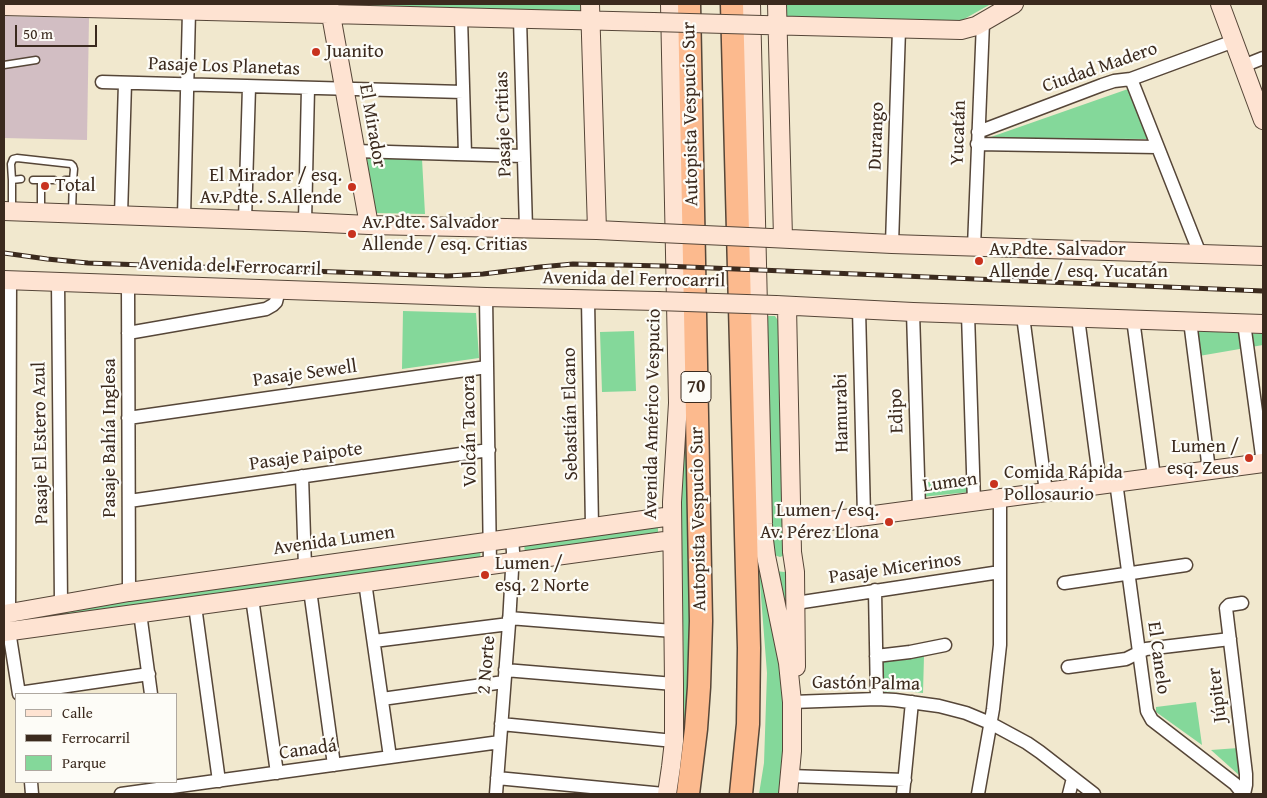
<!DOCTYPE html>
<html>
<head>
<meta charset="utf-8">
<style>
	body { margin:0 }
	#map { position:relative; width:1267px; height:798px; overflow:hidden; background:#f1e8ce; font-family:"Gentium Book Plus",serif }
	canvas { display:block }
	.frame { position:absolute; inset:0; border:5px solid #3b2a1e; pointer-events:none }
	.legend { position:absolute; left:15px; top:693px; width:162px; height:90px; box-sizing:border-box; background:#fdfcf7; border:1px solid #afa8a0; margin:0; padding:6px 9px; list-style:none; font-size:15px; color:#3b2a1e }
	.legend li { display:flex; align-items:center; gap:10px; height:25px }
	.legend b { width:25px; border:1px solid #afa8a0 }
	.scale { position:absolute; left:15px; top:25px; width:82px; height:22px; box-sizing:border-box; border:2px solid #3b2a1e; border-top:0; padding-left:6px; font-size:15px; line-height:18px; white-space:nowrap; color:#3b2a1e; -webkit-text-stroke:4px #fdfcf7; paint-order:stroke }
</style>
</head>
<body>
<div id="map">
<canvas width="1267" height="798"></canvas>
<div class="frame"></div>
<ul class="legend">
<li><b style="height:6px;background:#fee3d2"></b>Calle</li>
<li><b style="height:6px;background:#3b2a1e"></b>Ferrocarril</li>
<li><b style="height:14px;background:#84d89a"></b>Parque</li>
</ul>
<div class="scale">50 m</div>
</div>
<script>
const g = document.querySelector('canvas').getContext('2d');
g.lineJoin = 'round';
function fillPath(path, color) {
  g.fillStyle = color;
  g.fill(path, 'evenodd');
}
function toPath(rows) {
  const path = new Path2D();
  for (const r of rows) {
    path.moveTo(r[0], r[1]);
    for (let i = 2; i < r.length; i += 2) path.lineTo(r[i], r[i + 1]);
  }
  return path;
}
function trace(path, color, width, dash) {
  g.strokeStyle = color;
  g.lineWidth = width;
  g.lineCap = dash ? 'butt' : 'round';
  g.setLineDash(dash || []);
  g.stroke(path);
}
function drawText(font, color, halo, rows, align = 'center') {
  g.font = font + ' "Gentium Book Plus",serif';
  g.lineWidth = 4.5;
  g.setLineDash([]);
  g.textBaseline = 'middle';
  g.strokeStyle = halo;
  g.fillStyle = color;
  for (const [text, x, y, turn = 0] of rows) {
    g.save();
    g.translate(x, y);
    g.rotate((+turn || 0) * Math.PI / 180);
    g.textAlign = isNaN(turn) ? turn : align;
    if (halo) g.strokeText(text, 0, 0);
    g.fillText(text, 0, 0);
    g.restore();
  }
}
fillPath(toPath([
	[4,16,89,18,87,140,4,138]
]), '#d2bec3');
fillPath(toPath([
	[348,4,582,4,583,13,348,5],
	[787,4,991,4,957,23,787,21],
	[1128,89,1148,139,988,138],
	[367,159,422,159,425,214,374,213],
	[403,311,476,313,479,358,402,369],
	[767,316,775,316,781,325,785,555,780,557,774,555,772,521],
	[634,331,636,391,602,392,600,332],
	[1196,331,1263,334,1263,345,1199,356],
	[686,421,694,666,682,764,684,679,681,503],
	[968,478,970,492,921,497,920,483],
	[658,523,658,535,525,553,524,544],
	[757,545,785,696,783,794,759,794,764,763,767,673],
	[481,548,480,559,4,626,4,619],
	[776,571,784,572,789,571,791,635],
	[924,656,923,693,905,691,881,692,881,661,905,660],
	[1196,702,1202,745,1156,712,1156,707],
	[1238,748,1240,776,1211,750]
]), '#84d89a');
const lane = toPath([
	[4,65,36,60],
	[12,180,11,164,13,159,17,158,71,164,73,166,74,169,73,180],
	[33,180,54,180],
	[41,180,41,211],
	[65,180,73,180,72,212],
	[12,209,12,180,21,179]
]);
const street = toPath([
	[461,18,465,154],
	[520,19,526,229],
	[1243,66,1263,58],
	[1131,79,1200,254],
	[102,82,463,92],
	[978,132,1102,85,1114,81,1131,79,1234,41],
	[977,144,1157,147],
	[355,151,523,156],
	[121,215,125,83],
	[184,217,189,11],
	[245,220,249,87],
	[305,222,308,88],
	[892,244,899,29],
	[974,247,983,22],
	[58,282,61,603],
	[128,285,129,592],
	[486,297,490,565],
	[588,300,592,526],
	[859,309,864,516],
	[913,312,919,509],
	[968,314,974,502],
	[1023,316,1046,492],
	[1078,318,1100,484],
	[1133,319,1154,477],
	[1190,321,1209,470],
	[1244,323,1263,463],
	[128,333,266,309,273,305,276,302,279,290],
	[128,418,487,367],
	[302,476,305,567],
	[1116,482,1147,711,1152,720,1235,784,1243,794],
	[129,501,489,450],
	[365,582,390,757],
	[1064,583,1186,565],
	[310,590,334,765],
	[875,590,877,699],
	[252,598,277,773],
	[796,603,1000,572],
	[1242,603,1229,605,1226,608,1246,774,1246,785,1244,794],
	[195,606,219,781],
	[9,613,10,280],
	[140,613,151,694],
	[509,618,673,631],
	[9,631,19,694],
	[374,641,509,624],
	[876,656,910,652,945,645],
	[1068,667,1126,659,1146,649,1230,639],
	[505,670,674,684],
	[19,693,149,674],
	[382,699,504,682],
	[792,702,877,699,895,700,939,706,966,713,990,723,1027,743,1040,752,1094,794],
	[501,724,674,741],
	[790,776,905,780],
	[497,778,664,794],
	[31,782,32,794],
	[121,794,500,742],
	[496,794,509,624,513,552,512,538],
	[903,794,912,702],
	[978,794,993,709,1000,645,1000,498],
	[1069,794,1073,778]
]);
const secondary = toPath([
	[329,4,369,225],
	[590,4,597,230],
	[751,4,763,524,764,540,766,556,788,663,792,702,792,751,788,794],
	[777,4,783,238],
	[1220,4,1263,120],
	[4,6,653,22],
	[762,25,961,30,976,26,1014,4],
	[4,211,305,222,369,225,597,230,660,233],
	[770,238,892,244,1263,256],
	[4,280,486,297,657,301],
	[776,305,913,312,1263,324],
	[787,306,792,552,795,572,796,667],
	[792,526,1263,463],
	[4,614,129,592,672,516],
	[4,632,672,540],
	[667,794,671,767,674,741,674,684,672,502,678,403,670,4]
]);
const highway = toPath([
	[732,4,749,648,748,724,741,794],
	[688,794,696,729,699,687,701,621,689,4]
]);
trace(lane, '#564638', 9);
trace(street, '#564638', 15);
trace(secondary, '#564638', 20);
trace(highway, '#564638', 25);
trace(lane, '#fff', 6);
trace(street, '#fff', 12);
trace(secondary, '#fee3d2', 18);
trace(highway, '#fcba8e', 22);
const rail = toPath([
	[4,253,47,259,88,263,447,276,483,274,540,267,573,264,664,266,1263,291]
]);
trace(rail, '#3b2a1e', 5);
trace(rail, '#fdfcf7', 3, [9]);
const secondaryBridge = toPath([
	[653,22,762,25],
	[660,233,770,238],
	[657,301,776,305]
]);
trace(secondaryBridge, '#564638', 20, []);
trace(secondaryBridge, '#fee3d2', 18);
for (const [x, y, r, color] of [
	[316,52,5,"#c8321e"],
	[45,186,5,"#c8321e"],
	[352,187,5,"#c8321e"],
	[352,234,5,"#c8321e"],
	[979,261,5,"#c8321e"],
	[1249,458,5,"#c8321e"],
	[994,484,5,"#c8321e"],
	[889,522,5,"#c8321e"],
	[485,575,5,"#c8321e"]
]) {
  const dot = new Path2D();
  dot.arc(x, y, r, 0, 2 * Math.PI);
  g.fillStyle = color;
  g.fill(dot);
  trace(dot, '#fdfcf7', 2);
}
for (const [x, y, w] of [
	[696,387,30]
]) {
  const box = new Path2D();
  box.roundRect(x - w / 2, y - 15.5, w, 31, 4);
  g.fillStyle = '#fdfcf7';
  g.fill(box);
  trace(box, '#3b2a1e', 1);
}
drawText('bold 18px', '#3b2a1e', null, [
	["70",696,387]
]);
drawText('19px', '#3b2a1e', '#fdfcf7', [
	["Juanito",326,52],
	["El Mirador / esq.",342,176,"right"],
	["Av.Pdte. S.Allende",342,198,"right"],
	["Total",55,186],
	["Av.Pdte. Salvador",362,223],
	["Allende / esq. Critias",362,245],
	["Av.Pdte. Salvador",989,250],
	["Allende / esq. Yucatán",989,272],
	["Lumen /",1239,447,"right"],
	["esq. Zeus",1239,469,"right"],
	["Comida Rápida",1004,473],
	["Pollosaurio",1004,495],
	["Lumen / esq.",879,511,"right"],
	["Av. Pérez Llona",879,533,"right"],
	["Lumen /",495,564],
	["esq. 2 Norte",495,586]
], 'left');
drawText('19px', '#3b2a1e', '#fdfcf7', [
	["Pasaje Los Planetas",224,67,2],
	["Ciudad Madero",1100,68,-19],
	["Autopista Vespucio Sur",691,114,-91],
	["Pasaje Critias",504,124,-92],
	["El Mirador",372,126,80],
	["Yucatán",959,133,-88],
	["Durango",877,136,-88],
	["Avenida del Ferrocarril",230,267,2],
	["Avenida del Ferrocarril",634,280,1],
	["Pasaje Sewell",305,374,-8],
	["Edipo",897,411,-92],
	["Hamurabi",842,413,-91],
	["Sebastián Elcano",571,414,-91],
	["Avenida Américo Vespucio",653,414,-89],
	["Volcán Tacora",470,431,-91],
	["Pasaje Bahía Inglesa",110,438,-90],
	["Pasaje El Estero Azul",41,443,-91],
	["Pasaje Paipote",306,457,-8],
	["Lumen",950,483,-8],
	["Autopista Vespucio Sur",699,519,-91],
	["Avenida Lumen",334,541,-8],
	["Pasaje Micerinos",895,569,-8],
	["El Canelo",1158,658,82],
	["2 Norte",487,665,-85],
	["Gastón Palma",866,684,1],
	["Júpiter",1218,695,-97],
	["Canadá",308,750,-8]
]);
</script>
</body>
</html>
